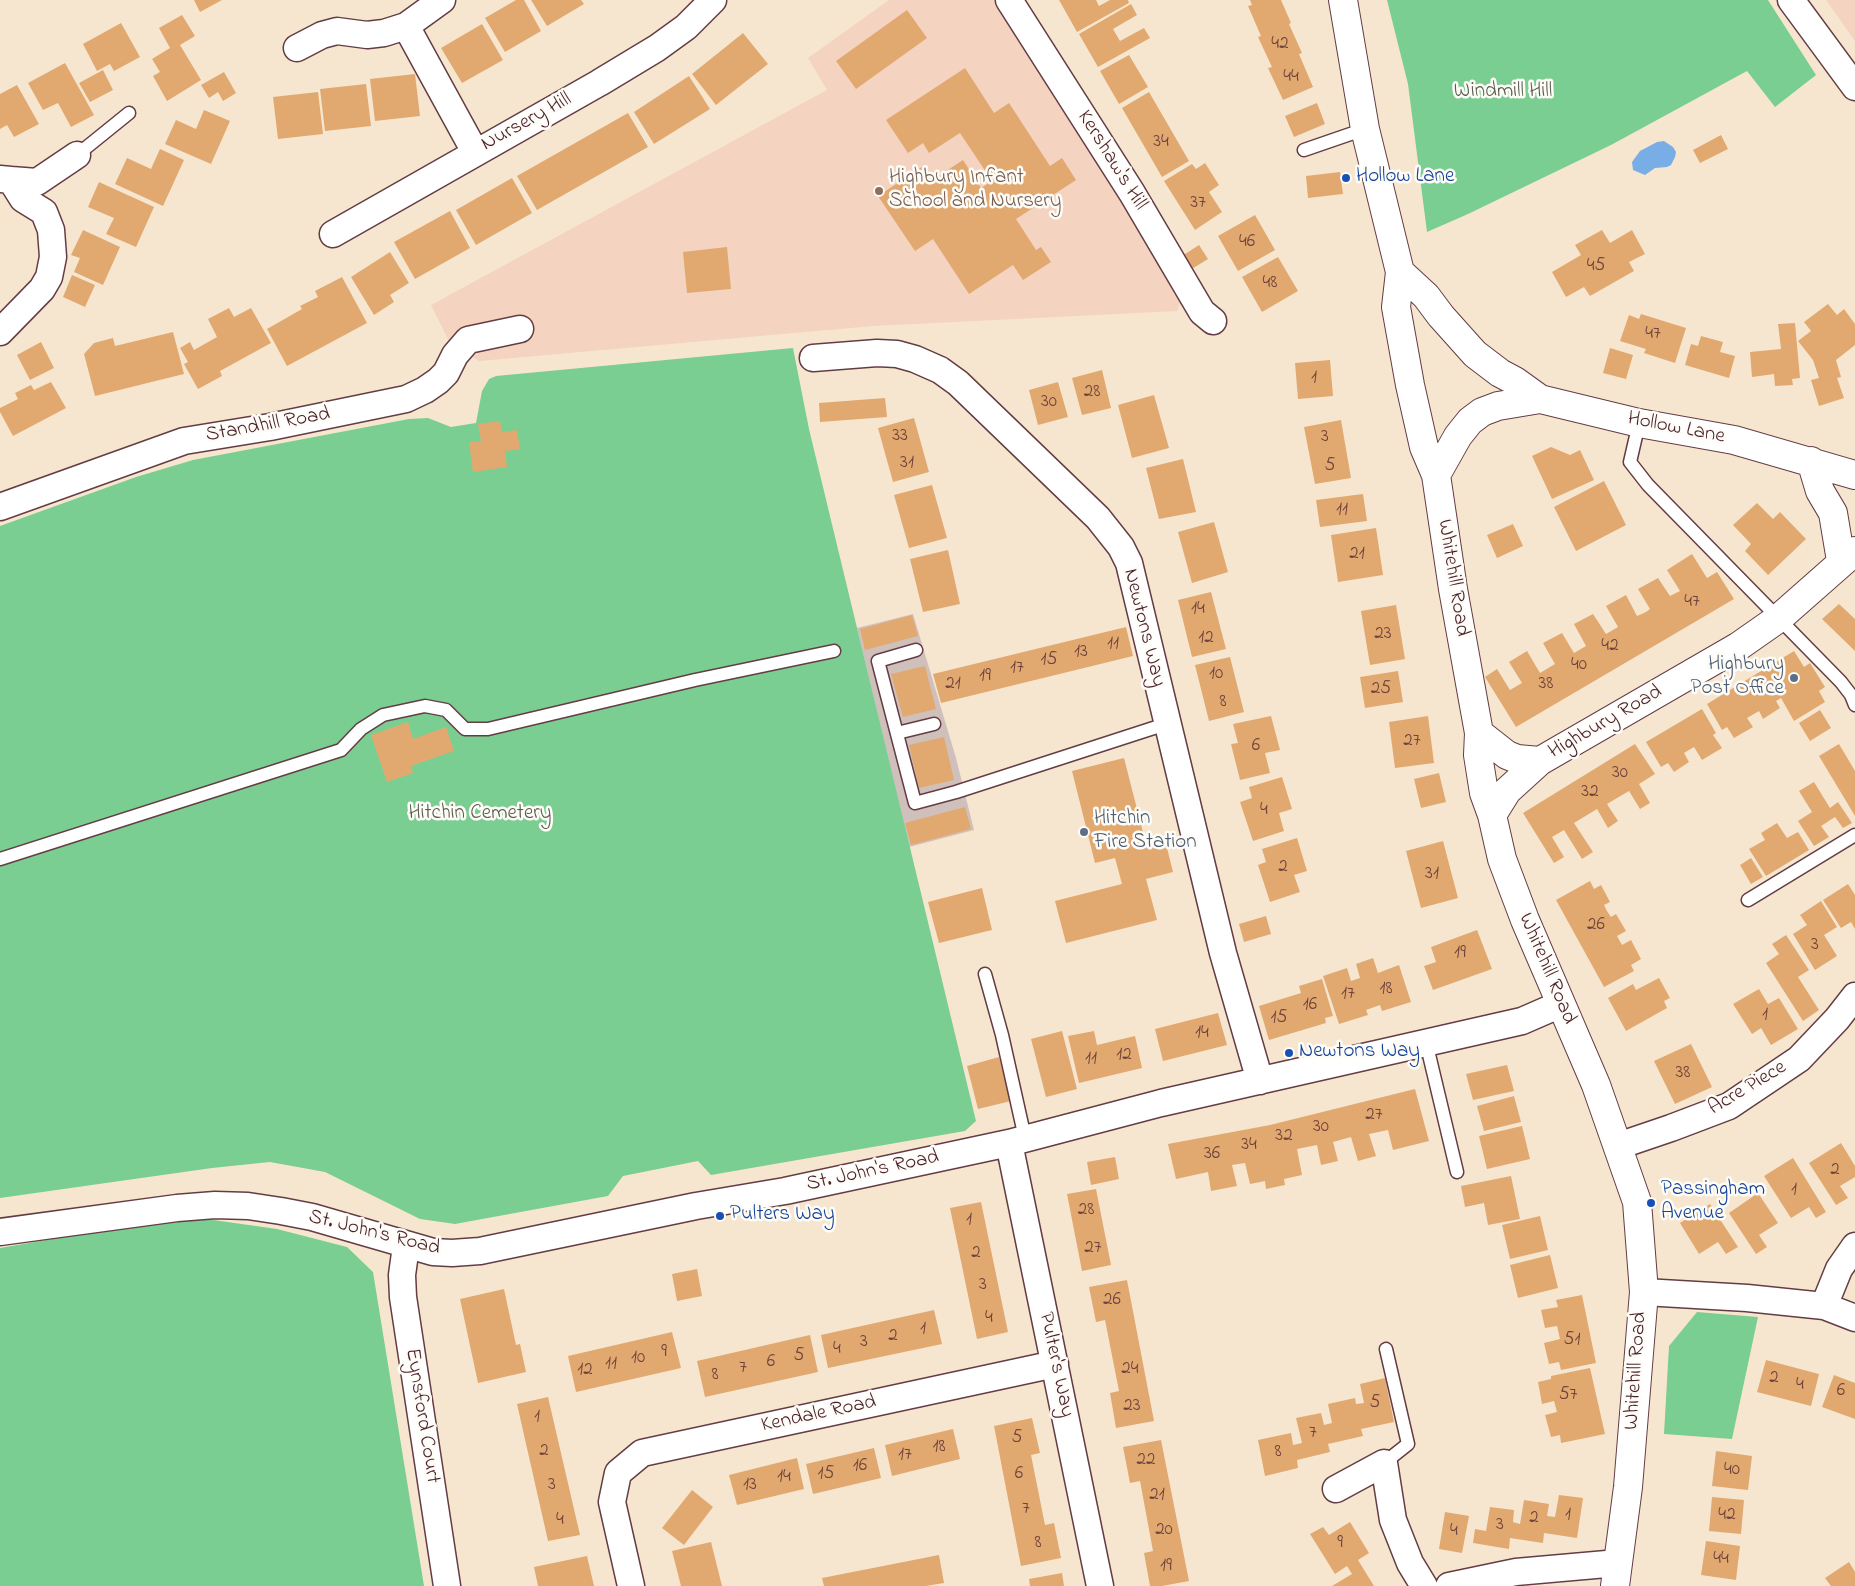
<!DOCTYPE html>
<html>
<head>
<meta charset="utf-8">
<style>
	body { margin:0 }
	canvas { display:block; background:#f6e6cf }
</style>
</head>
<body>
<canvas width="1855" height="1586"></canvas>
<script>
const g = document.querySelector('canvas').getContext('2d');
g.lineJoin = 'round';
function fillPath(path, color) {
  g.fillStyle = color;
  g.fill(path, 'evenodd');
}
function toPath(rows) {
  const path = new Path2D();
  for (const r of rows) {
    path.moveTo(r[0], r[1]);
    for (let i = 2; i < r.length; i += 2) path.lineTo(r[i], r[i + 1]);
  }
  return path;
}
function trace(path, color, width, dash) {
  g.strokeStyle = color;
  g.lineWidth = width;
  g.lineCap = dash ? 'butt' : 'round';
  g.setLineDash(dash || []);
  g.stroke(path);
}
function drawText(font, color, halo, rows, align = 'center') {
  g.font = font + ' "Indie Flower",sans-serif';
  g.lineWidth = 5;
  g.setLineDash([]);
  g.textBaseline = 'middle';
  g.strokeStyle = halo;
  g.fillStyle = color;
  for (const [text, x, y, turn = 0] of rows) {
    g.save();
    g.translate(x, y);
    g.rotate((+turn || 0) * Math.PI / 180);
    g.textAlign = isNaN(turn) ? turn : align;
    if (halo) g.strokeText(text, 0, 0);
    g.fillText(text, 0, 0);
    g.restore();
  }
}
fillPath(toPath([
	[889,0,995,0,1184,293,1177,311,873,326,479,361,450,343,431,305,827,90,808,58],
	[1826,0,1855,0,1855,41]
]), '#f4d3c0');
fillPath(toPath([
	[913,614,956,758,974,830,909,847,857,628]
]), '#d0c0bc');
fillPath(toPath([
	[1387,0,1768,0,1816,75,1775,107,1747,71,1611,145,1468,214,1427,232,1408,84],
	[793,348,809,429,976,1121,965,1131,711,1175,698,1161,623,1176,608,1196,455,1224,420,1219,325,1172,270,1162,212,1168,0,1198,0,526,136,477,193,460,409,419,428,418,451,427,476,423,482,391,489,379,496,376],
	[185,1216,277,1229,347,1247,373,1272,424,1586,0,1586,0,1248],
	[1697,1312,1758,1317,1732,1439,1664,1434,1669,1346]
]), '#7bce91');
fillPath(toPath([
	[1664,141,1673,147,1676,152,1675,157,1671,165,1667,167,1655,168,1645,175,1633,170,1632,162,1640,151,1657,142]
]), '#79ade6');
fillPath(toPath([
	[194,0,222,0,200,12],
	[516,0,524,0,541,31,505,52,485,18],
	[531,0,581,0,584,4,547,26],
	[1059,0,1096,0,1099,6,1110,0,1128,0,1129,3,1077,32],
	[1250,0,1281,0,1291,23,1289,24,1302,53,1299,54,1313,87,1283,100,1268,68,1272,67,1258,37,1261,36,1248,6,1252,5],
	[1131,4,1137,15,1113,29,1120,41,1144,28,1150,38,1098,67,1079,34],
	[907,10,927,38,856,89,836,61],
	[182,15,195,36,180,45,201,80,167,101,153,76,160,72,152,59,170,48,159,28],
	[121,23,140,57,114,71,110,64,97,71,83,44],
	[482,24,503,60,462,83,441,48],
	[743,33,768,64,716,105,692,74],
	[1129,55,1148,87,1119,104,1100,71],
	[65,63,94,115,71,127,58,103,43,110,28,83],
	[965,68,994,113,1009,103,1050,166,1062,158,1076,180,1016,219,1036,250,1041,247,1051,262,1023,280,1013,265,969,294,933,239,915,251,878,196,925,165,934,179,963,160,981,188,992,181,960,133,929,153,923,143,908,153,886,120],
	[103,70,113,90,90,102,79,83],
	[224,72,236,93,223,101,218,92,209,98,201,85],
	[415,74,420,116,375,121,370,79],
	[689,76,710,109,654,144,634,112],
	[366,84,371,126,325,131,320,89],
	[17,85,39,124,14,137,7,125,0,129,0,94],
	[318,92,323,134,278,139,273,97],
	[1149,92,1189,161,1162,177,1122,108],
	[1317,103,1325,124,1294,137,1285,116],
	[204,110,230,121,211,164,165,144,176,120,196,129],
	[628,113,648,147,537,210,517,176],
	[1721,135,1728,149,1700,163,1693,150],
	[160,149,184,160,163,206,115,184,127,158,151,169],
	[1205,163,1219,185,1209,192,1222,212,1195,230,1164,181,1192,164,1196,169],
	[1340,172,1343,194,1308,198,1306,176],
	[512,178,532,213,476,245,456,210],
	[99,182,154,207,136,247,106,234,114,218,88,207],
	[450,211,470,248,415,279,394,242],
	[1255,215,1275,250,1238,271,1218,236],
	[83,230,120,247,103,285,74,272,80,258,71,255],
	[1602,230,1610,243,1632,230,1645,254,1629,262,1634,271,1590,296,1584,287,1566,297,1552,272,1581,255,1575,245],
	[1199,245,1208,259,1190,270,1182,256],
	[727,247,731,289,687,293,683,252],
	[390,252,409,283,390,295,394,302,374,315,351,277],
	[1278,257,1298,291,1262,312,1242,277],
	[72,275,95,285,85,307,63,297],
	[342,277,367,323,287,366,267,329,302,309,300,306,318,297,315,291],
	[1828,304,1837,315,1844,309,1855,324,1855,345,1836,360,1841,377,1837,378,1844,398,1819,406,1811,380,1819,378,1813,360,1798,341,1811,331,1804,322],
	[229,308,234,317,251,308,271,343,220,371,222,376,198,389,184,364,188,362,180,348,190,342,194,350,217,337,208,319],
	[1641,314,1686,328,1675,363,1644,353,1646,349,1620,341,1629,315,1639,319],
	[1795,323,1800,378,1792,379,1793,385,1775,386,1774,374,1752,377,1750,352,1781,349,1778,324],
	[173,332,184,374,95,396,84,354,94,343,113,338,115,346],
	[1701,336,1723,342,1720,352,1735,356,1729,378,1685,365,1691,344,1698,346],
	[41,342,54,368,30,380,17,355],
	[1610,348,1633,355,1626,379,1603,373],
	[1330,360,1333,396,1298,399,1295,363],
	[1102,370,1111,408,1082,415,1072,378],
	[51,382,66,408,13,436,0,412,0,408,18,399,15,393,31,385,34,390],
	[1058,382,1068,417,1038,425,1029,390],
	[1154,395,1169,448,1132,458,1118,405],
	[885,398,887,417,820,422,819,403],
	[914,418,929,472,893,482,878,428],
	[1341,420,1351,478,1315,484,1304,427],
	[500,421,502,432,517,430,520,449,505,451,507,467,473,472,469,442,481,441,478,424],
	[1551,447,1570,455,1580,450,1594,480,1552,499,1532,456],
	[1183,459,1196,512,1159,519,1146,468],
	[1604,481,1626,525,1576,551,1554,507],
	[932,485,947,538,909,548,894,495],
	[1363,494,1367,521,1320,527,1316,500],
	[1757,503,1773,519,1780,512,1806,539,1768,575,1745,551,1751,544,1733,525],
	[1214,522,1228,572,1192,583,1178,532],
	[1513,524,1523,546,1497,558,1487,535],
	[1376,528,1383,575,1338,582,1331,535],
	[948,550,960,604,923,612,910,559],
	[1692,554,1707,578,1717,572,1734,599,1516,727,1485,677,1497,669,1510,690,1522,683,1509,662,1527,651,1540,673,1555,664,1543,643,1562,633,1574,653,1586,646,1574,624,1593,614,1606,634,1618,627,1606,606,1626,595,1637,616,1646,612,1650,609,1638,589,1658,578,1670,596,1680,591,1667,570],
	[1211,592,1226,649,1192,657,1178,600],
	[1839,604,1855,619,1855,651,1822,619],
	[1396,605,1405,659,1370,665,1361,611],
	[912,615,918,636,865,650,860,629],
	[1126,627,1133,656,941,703,933,674],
	[1794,651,1804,667,1810,663,1825,687,1819,691,1825,702,1794,721,1781,698,1776,701,1780,708,1763,719,1759,711,1747,718,1753,727,1734,738,1727,727,1722,730,1707,704],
	[1230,657,1244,712,1209,721,1195,665],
	[925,666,936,709,903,717,891,674],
	[1398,671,1403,702,1365,708,1360,677],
	[1702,709,1716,733,1713,735,1722,748,1702,760,1694,747,1684,753,1689,762,1674,772,1668,763,1661,767,1646,742],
	[1820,710,1831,728,1810,741,1799,723],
	[1271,716,1280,750,1265,753,1270,773,1240,780,1231,744,1238,743,1233,724],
	[1428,716,1434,763,1395,768,1389,722],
	[408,722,413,739,446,727,454,751,411,766,413,773,387,782,371,735],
	[944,737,954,780,919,788,909,745],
	[1635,744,1655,774,1639,784,1650,803,1640,809,1629,791,1607,804,1618,821,1608,828,1597,809,1574,823,1593,852,1582,859,1564,830,1552,837,1564,857,1554,863,1523,813],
	[1839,744,1855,771,1855,816,1819,756],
	[1124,758,1147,848,1166,844,1173,872,1146,879,1157,920,1066,943,1055,901,1122,884,1115,858,1095,863,1072,771],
	[1439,773,1446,802,1421,808,1414,779],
	[1282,777,1292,809,1279,813,1284,831,1253,841,1240,802,1252,798,1249,787],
	[1814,782,1830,808,1838,802,1852,823,1843,828,1835,817,1821,826,1829,837,1814,846,1798,821,1812,812,1799,791],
	[965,807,971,829,911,845,905,823],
	[1777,823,1787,838,1798,832,1809,850,1766,876,1749,849,1765,840,1761,833],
	[1297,838,1307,871,1294,875,1300,892,1270,902,1258,865,1266,862,1262,849],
	[1443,841,1458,898,1421,908,1406,851],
	[1751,858,1763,877,1751,884,1740,865],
	[1590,881,1594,889,1601,885,1610,902,1604,905,1607,911,1611,917,1616,914,1626,931,1617,936,1622,945,1631,940,1641,959,1631,965,1634,971,1604,987,1556,900],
	[1848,884,1855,895,1855,929,1851,922,1841,928,1823,900],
	[982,888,992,930,939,943,928,902],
	[1821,901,1837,927,1824,935,1837,956,1815,970,1793,934,1807,925,1800,915],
	[1266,916,1271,934,1244,942,1239,924],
	[1477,930,1492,969,1433,990,1424,966,1436,962,1431,947],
	[1786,935,1809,970,1798,977,1819,1010,1803,1021,1766,963,1779,954,1772,944],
	[1373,958,1378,973,1399,965,1411,1002,1382,1011,1380,1005,1366,1010,1368,1015,1339,1024,1323,976,1347,968,1351,981,1360,978,1356,964],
	[1659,978,1670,998,1664,1001,1667,1008,1626,1031,1608,998,1633,984,1636,990],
	[1322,979,1333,1016,1325,1018,1326,1023,1269,1040,1259,1006,1301,993,1299,986],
	[1759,989,1768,1004,1779,998,1798,1029,1771,1045,1761,1028,1752,1034,1733,1004],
	[1218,1013,1227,1045,1163,1061,1155,1029],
	[1062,1031,1077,1089,1046,1097,1031,1039],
	[1094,1031,1097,1045,1135,1036,1142,1068,1079,1083,1068,1036],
	[1691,1044,1712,1087,1675,1104,1654,1061],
	[999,1057,1011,1101,978,1109,967,1066],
	[1507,1065,1514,1091,1473,1100,1466,1074],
	[1415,1089,1429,1141,1393,1150,1388,1130,1369,1134,1376,1156,1358,1161,1351,1137,1333,1142,1338,1161,1321,1165,1317,1145,1297,1149,1302,1175,1284,1179,1285,1185,1266,1189,1265,1181,1250,1184,1245,1163,1232,1165,1237,1186,1211,1191,1208,1172,1176,1179,1168,1144,1270,1125],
	[1514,1096,1521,1122,1484,1131,1477,1106],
	[1522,1126,1530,1159,1487,1169,1479,1136],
	[1841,1143,1855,1166,1855,1177,1840,1186,1848,1198,1836,1205,1809,1163],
	[1115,1157,1119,1179,1091,1185,1087,1162],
	[1793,1158,1826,1212,1816,1218,1809,1207,1791,1218,1764,1176],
	[1511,1176,1520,1219,1488,1225,1484,1203,1465,1207,1461,1186],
	[1096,1189,1111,1265,1082,1271,1067,1194],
	[1758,1193,1778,1223,1759,1235,1767,1247,1756,1254,1729,1213],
	[981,1202,1008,1332,977,1339,950,1208],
	[1710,1204,1738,1247,1726,1254,1718,1242,1699,1254,1680,1223],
	[1540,1216,1548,1250,1510,1259,1502,1225],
	[1550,1255,1558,1288,1518,1298,1510,1265],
	[697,1269,702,1296,677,1301,672,1274],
	[1127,1280,1154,1421,1116,1428,1110,1393,1119,1391,1105,1320,1096,1322,1089,1287],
	[504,1289,516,1345,520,1344,526,1372,478,1383,460,1299],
	[1582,1295,1596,1363,1561,1370,1559,1362,1549,1364,1544,1343,1560,1339,1557,1326,1545,1328,1541,1310,1558,1307,1556,1300],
	[934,1310,942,1344,828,1368,821,1335],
	[672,1332,681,1368,576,1392,568,1356],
	[810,1335,818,1372,705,1397,697,1361],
	[1766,1360,1819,1374,1811,1406,1757,1392],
	[1590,1368,1605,1434,1561,1443,1560,1435,1551,1437,1545,1415,1557,1412,1554,1401,1542,1404,1538,1382,1551,1379,1551,1376],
	[1834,1375,1855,1383,1855,1419,1822,1407],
	[1385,1378,1394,1422,1361,1429,1363,1436,1328,1444,1330,1452,1297,1460,1298,1468,1265,1476,1258,1440,1291,1433,1293,1445,1302,1443,1296,1418,1321,1413,1324,1425,1332,1423,1328,1404,1355,1398,1356,1404,1364,1403,1360,1384],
	[548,1397,580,1535,548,1541,517,1404],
	[1032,1418,1040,1453,1031,1455,1045,1525,1054,1523,1061,1558,1021,1566,994,1426],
	[953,1429,960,1459,892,1476,885,1445],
	[1161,1440,1189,1581,1162,1586,1150,1586,1144,1553,1153,1551,1140,1481,1130,1483,1123,1447],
	[874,1448,881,1478,813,1494,806,1464],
	[1716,1451,1752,1456,1748,1490,1712,1486],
	[797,1458,804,1489,737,1505,729,1475],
	[692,1490,713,1507,684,1545,662,1528],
	[1559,1495,1583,1498,1577,1538,1544,1533,1543,1543,1510,1538,1509,1549,1473,1543,1475,1529,1486,1531,1490,1507,1514,1510,1513,1522,1520,1524,1524,1500,1549,1504,1547,1516,1555,1517],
	[1712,1497,1744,1500,1741,1534,1709,1531],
	[1445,1512,1469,1516,1462,1553,1439,1549],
	[1350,1522,1369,1553,1358,1560,1374,1586,1332,1586,1352,1574,1347,1566,1335,1574,1310,1534,1323,1527,1329,1535],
	[1706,1541,1740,1546,1736,1580,1701,1575],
	[711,1542,722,1586,681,1586,672,1551],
	[939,1555,944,1583,926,1586,824,1586,822,1578],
	[587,1556,594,1586,538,1586,534,1567],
	[1849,1562,1855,1572,1855,1586,1831,1586,1825,1578],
	[1062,1573,1064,1586,1030,1586,1029,1579]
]), '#e1a970');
const lane = toPath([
	[1304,150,1365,129],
	[77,155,129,113],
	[1639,423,1630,462,1648,485,1841,682,1851,695,1855,705],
	[916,650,878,661,915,803,956,792,1166,724],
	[897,733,934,724],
	[0,859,341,750,361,729,383,715,425,706,446,710,465,729,488,729,695,680,834,651],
	[1748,900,1855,835],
	[985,974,1002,1035,1025,1138],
	[1426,1042,1457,1172],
	[1384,1463,1408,1444,1386,1349]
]);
const street = toPath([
	[1009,0,1132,193,1202,312,1213,321],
	[1791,0,1855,87],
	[406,26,442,0],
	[297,48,322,35,337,31,367,35,384,33,406,26,475,152],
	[0,179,11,180,23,199,44,212,51,230,53,257,49,277,42,289,0,332],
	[11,180,37,182,77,155],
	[333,234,599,83,657,48,686,27,713,0],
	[813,358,877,353,897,354,915,359,940,370,958,383,1098,518,1121,547,1129,563,1223,953,1260,1081],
	[0,507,184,441,270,427,406,399,425,390,438,381,446,373,455,355,468,340,520,329],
	[1009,1143,1100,1586],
	[1618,1146,1671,1128,1729,1106,1799,1059,1837,1019,1855,996],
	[0,1232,177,1208,215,1205,248,1206,281,1211,312,1217,433,1252,452,1253,480,1251,696,1206,785,1191,1009,1143,1161,1103,1522,1021,1561,1004],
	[406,1246,402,1275,403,1297,447,1586],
	[1644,1292,1747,1298,1824,1306,1855,1318],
	[1824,1306,1839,1269,1855,1246],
	[1336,1489,1384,1463,1393,1520,1410,1563,1424,1586],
	[631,1586,612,1502,618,1473,642,1453,1055,1364],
	[1449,1586,1516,1572,1618,1563]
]);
const secondary = toPath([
	[1343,0,1365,129,1400,272,1396,307,1410,385,1424,447,1436,475,1453,589,1479,733,1478,755,1484,793,1492,815,1502,859,1525,920,1596,1085,1637,1202,1644,1292,1628,1487,1615,1586],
	[1400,272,1426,296,1441,316,1475,354,1500,373,1515,381,1540,399,1639,423,1734,440,1855,475],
	[1811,461,1820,491,1833,513,1841,561],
	[1436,475,1458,436,1470,421,1482,412,1498,406,1540,399],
	[1479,733,1507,755,1517,759,1540,761],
	[1492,815,1507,791,1540,761,1739,646,1779,618,1855,551]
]);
trace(lane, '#643d44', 15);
trace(street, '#643d44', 29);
trace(secondary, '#643d44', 30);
trace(lane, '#fff', 12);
trace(street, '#fff', 26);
trace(secondary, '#fff', 28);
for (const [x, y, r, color] of [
	[1346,178,5,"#1a4fb4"],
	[879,191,5,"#8d6e63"],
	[1794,678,5,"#5c6f8a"],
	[1084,832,5,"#5c6f8a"],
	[1289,1053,5,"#1a4fb4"],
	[1651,1203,5,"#1a4fb4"],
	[720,1216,5,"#1a4fb4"]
]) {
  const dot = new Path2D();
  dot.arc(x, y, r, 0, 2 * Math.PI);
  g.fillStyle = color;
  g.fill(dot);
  trace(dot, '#fdfcf7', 2);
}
drawText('19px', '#70423c', null, [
	["42",1280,45],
	["44",1291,78],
	["34",1161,143],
	["37",1198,204],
	["46",1247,243],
	["45",1596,267],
	["48",1270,284],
	["47",1653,335],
	["1",1314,379],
	["28",1092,393],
	["30",1049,403],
	["33",900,437],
	["3",1325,438],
	["31",907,464],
	["5",1330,467],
	["11",1342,511],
	["21",1357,555],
	["47",1692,603],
	["14",1198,610],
	["23",1383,635],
	["12",1206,639],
	["11",1113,645],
	["42",1610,647],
	["13",1081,653],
	["15",1049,661],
	["40",1579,666],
	["17",1017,669],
	["10",1216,675],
	["19",985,677],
	["21",953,685],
	["38",1546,685],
	["25",1381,690],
	["8",1223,703],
	["27",1412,742],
	["6",1256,747],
	["30",1620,774],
	["32",1590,793],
	["4",1264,811],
	["2",1283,868],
	["31",1432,875],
	["26",1596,926],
	["3",1815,946],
	["19",1460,954],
	["18",1386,990],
	["17",1348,995],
	["16",1310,1006],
	["1",1765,1016],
	["15",1279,1019],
	["14",1202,1034],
	["12",1124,1056],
	["11",1091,1060],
	["38",1683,1074],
	["27",1374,1116],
	["30",1321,1128],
	["32",1284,1137],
	["34",1249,1146],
	["36",1212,1155],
	["2",1835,1171],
	["1",1794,1191],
	["28",1086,1211],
	["1",969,1221],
	["27",1093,1249],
	["2",976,1254],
	["3",983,1286],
	["26",1112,1301],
	["4",989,1319],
	["1",923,1330],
	["2",893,1337],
	["51",1572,1341],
	["3",864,1343],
	["4",837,1350],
	["9",664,1353],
	["5",799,1357],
	["10",638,1359],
	["6",771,1363],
	["11",611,1365],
	["7",743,1369],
	["24",1130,1370],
	["12",585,1371],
	["8",715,1376],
	["2",1774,1379],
	["4",1800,1386],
	["6",1841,1392],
	["57",1568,1396],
	["5",1375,1404],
	["23",1132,1407],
	["1",537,1418],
	["7",1313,1434],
	["5",1017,1439],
	["18",939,1448],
	["2",544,1452],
	["8",1278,1453],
	["17",905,1456],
	["22",1146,1461],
	["16",860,1467],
	["40",1732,1471],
	["15",826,1475],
	["6",1019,1475],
	["14",784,1478],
	["3",552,1486],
	["13",750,1486],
	["21",1157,1496],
	["7",1026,1510],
	["1",1568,1516],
	["42",1727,1516],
	["2",1534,1519],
	["4",560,1521],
	["3",1500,1526],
	["20",1164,1531],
	["4",1454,1532],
	["8",1038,1544],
	["9",1340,1544],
	["44",1721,1560],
	["19",1166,1567]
]);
drawText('21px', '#5b5c4f', '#fdfcf7', [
	["Windmill Hill",1503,93],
	["Hitchin Cemetery",480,815]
]);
drawText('21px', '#4a1f2b', '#fdfcf7', [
	["Nursery Hill",527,123,-29],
	["Kershaw's Hill",1111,161,58],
	["Standhill Road",268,426,-10],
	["Hollow Lane",1676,429,11],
	["Whitehill Road",1452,578,81],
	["Newtons Way",1143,628,76],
	["Highbury Road",1606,723,-30],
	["Whitehill Road",1546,969,67],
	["Acre Piece",1748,1089,-31],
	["St. John's Road",873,1172,-12],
	["St. John's Road",374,1234,14],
	["Pulter's Way",1055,1365,78],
	["Whitehill Road",1637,1371,-86],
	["Kendale Road",819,1415,-12],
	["Eynsford Court",421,1416,81]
]);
drawText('21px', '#164399', '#fdfcf7', [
	["Hollow Lane",1356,178],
	["Newtons Way",1299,1053],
	["Passingham",1661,1191],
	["Avenue",1661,1215],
	["Pulters Way",730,1216]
], 'left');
drawText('21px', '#785e54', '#fdfcf7', [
	["Highbury Infant",889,179],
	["School and Nursery",889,203]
], 'left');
drawText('21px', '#4e5e75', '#fdfcf7', [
	["Highbury",1784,666],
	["Post Office",1784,690],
	["Hitchin",1094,820,"left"],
	["Fire Station",1094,844,"left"]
], 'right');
</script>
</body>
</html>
